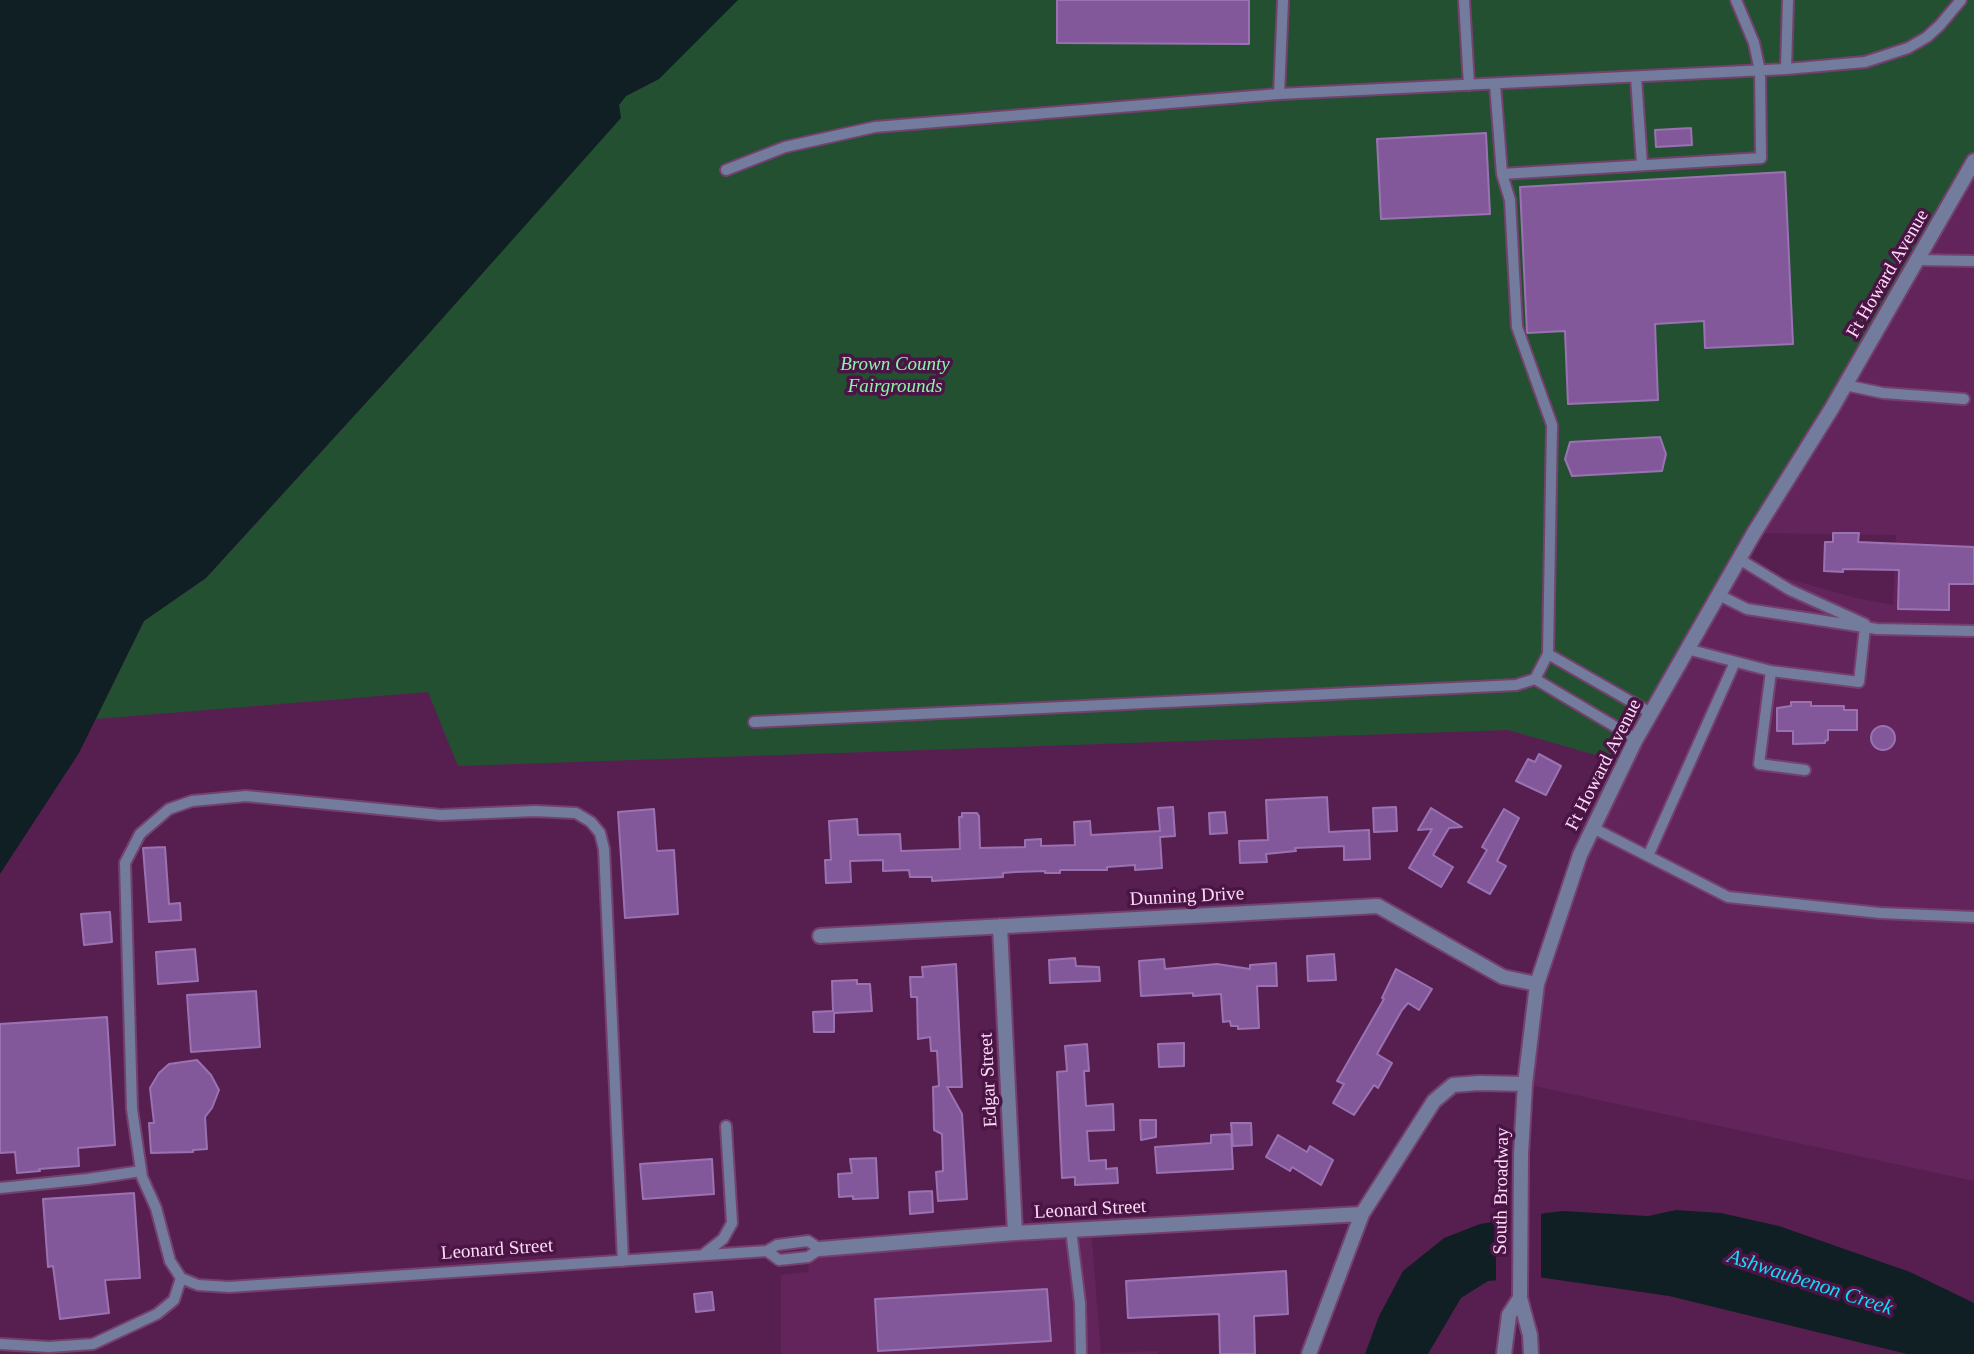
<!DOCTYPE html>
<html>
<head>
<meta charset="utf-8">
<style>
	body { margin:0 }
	canvas { display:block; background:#561f50 }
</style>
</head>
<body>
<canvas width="1974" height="1354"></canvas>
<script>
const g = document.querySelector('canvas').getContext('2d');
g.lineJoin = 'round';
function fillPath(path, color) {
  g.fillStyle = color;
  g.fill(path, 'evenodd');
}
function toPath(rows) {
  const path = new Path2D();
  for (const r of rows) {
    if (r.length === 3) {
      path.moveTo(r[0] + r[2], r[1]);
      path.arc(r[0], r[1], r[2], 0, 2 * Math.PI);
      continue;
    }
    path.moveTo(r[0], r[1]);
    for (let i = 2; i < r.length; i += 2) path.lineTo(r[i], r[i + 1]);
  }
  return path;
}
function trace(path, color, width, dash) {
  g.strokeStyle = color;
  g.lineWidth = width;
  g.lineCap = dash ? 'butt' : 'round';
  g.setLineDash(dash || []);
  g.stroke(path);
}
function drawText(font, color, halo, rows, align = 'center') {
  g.font = font + ' Georgia,serif';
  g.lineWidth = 7;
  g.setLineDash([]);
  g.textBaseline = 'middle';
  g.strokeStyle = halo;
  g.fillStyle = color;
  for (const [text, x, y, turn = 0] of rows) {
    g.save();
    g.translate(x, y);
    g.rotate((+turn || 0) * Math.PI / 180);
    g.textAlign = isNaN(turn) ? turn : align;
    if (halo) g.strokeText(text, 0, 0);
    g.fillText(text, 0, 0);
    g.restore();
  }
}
fillPath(toPath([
	[1974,161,1974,1181,1525,1084,1537,984,1580,855,1736,564,1856,598,1893,605,1896,535,1754,533],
	[1091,1229,1101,1353,1158,1351,1158,1354,781,1354,781,1275,808,1272,811,1246]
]), '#62245b');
fillPath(toPath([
	[738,0,1974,0,1974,161,1624,763,1508,730,458,766,428,692,96,719,144,621,206,578,416,348,620,118,619,105,626,96,659,79]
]), '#245032');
fillPath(toPath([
	[0,0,738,0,659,79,626,96,619,105,621,118,416,348,206,578,144,621,79,753,0,874],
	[1676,1210,1721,1213,1779,1226,1910,1272,1974,1303,1974,1354,1907,1354,1669,1296,1538,1277,1488,1281,1461,1298,1428,1354,1365,1354,1379,1316,1403,1271,1444,1238,1480,1224,1546,1213,1563,1211,1648,1216]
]), '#101f23');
fillPath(toPath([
	[1541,1210,1541,1281,1496,1284,1496,1218]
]), '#561f50');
const building = toPath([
	[1057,0,1249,0,1249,44,1057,43,1057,0],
	[1691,128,1692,145,1656,147,1655,130,1691,128],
	[1486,133,1490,214,1381,219,1377,139,1486,133],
	[1785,172,1793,344,1705,348,1704,321,1655,324,1658,400,1568,404,1565,331,1527,333,1520,187,1785,172],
	[1660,437,1666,454,1662,471,1572,476,1565,459,1570,442,1660,437],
	[1833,533,1859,533,1858,542,1974,547,1974,584,1949,584,1949,610,1898,609,1899,570,1843,569,1843,572,1824,571,1825,542,1833,542,1833,533],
	[1791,702,1811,702,1811,706,1844,706,1844,710,1857,710,1857,730,1828,730,1828,740,1825,741,1825,743,1793,744,1793,731,1777,731,1777,708,1791,706,1791,702],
	[1883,738,12],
	[1539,754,1561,766,1546,795,1516,781,1528,759,1535,762,1539,754],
	[1327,797,1329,832,1369,830,1370,859,1344,860,1344,846,1295,848,1296,851,1266,854,1267,862,1240,863,1239,841,1268,840,1266,800,1327,797],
	[1173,807,1175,836,1160,837,1162,868,1135,870,1135,865,1107,867,1107,870,1060,870,1060,873,1045,873,1045,871,1015,872,1003,873,1003,877,932,881,932,877,910,877,909,870,883,871,883,860,850,861,851,882,826,883,825,860,831,860,829,821,857,819,858,835,900,834,901,851,960,849,959,817,962,817,962,813,977,813,979,816,980,848,1025,847,1025,840,1041,839,1041,846,1075,845,1074,822,1090,821,1091,835,1160,831,1158,808,1173,807],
	[1396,807,1397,831,1374,832,1373,808,1396,807],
	[1431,808,1462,827,1449,828,1433,855,1453,867,1441,887,1409,868,1432,829,1418,830,1431,808],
	[654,809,657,851,674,850,678,914,625,918,618,812,654,809],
	[1504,809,1519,818,1497,861,1506,866,1490,894,1468,882,1487,850,1482,847,1504,809],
	[1225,812,1227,833,1210,834,1209,813,1225,812],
	[165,847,169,904,180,903,181,920,149,922,143,848,165,847],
	[110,912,112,942,84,945,81,914,110,912],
	[195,949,198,981,158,984,156,952,195,949],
	[1334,954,1336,980,1308,981,1307,956,1334,954],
	[1075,958,1076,966,1099,967,1100,981,1050,983,1049,960,1075,958],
	[1164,959,1165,969,1217,964,1250,969,1250,965,1276,963,1277,986,1257,986,1259,1028,1238,1029,1238,1026,1231,1026,1230,1021,1223,1022,1221,994,1193,996,1193,993,1141,996,1139,961,1164,959],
	[956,964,962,1087,947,1087,962,1114,967,1199,938,1201,936,1172,943,1171,942,1134,934,1130,933,1087,939,1086,937,1051,931,1051,930,1037,918,1039,917,997,911,997,910,977,923,977,922,967,956,964],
	[1396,969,1432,989,1419,1010,1408,1003,1402,1010,1377,1054,1392,1063,1378,1088,1374,1085,1354,1115,1333,1103,1344,1084,1337,1081,1384,999,1382,998,1396,969],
	[857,980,857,984,870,984,872,1011,834,1013,834,1032,814,1032,813,1012,833,1011,832,981,857,980],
	[256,991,260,1047,191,1052,187,995,256,991],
	[107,1017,115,1145,78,1148,79,1166,39,1169,40,1171,17,1173,15,1152,0,1153,0,1024,107,1017],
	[1184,1043,1184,1066,1159,1067,1158,1044,1184,1043],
	[1087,1044,1089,1071,1084,1071,1086,1106,1113,1104,1114,1130,1087,1131,1089,1161,1106,1160,1106,1169,1117,1168,1118,1183,1075,1185,1075,1177,1062,1178,1057,1072,1067,1071,1065,1046,1087,1044],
	[197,1060,211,1075,219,1090,212,1108,205,1117,207,1149,193,1150,193,1152,151,1153,149,1123,154,1123,150,1088,159,1073,169,1064,197,1060],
	[1140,1120,1156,1120,1156,1137,1141,1140,1140,1120],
	[1231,1123,1251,1123,1252,1145,1233,1146,1231,1123],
	[1231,1134,1233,1169,1157,1173,1155,1147,1211,1143,1211,1135,1231,1134],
	[1278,1135,1307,1152,1310,1146,1333,1160,1321,1185,1292,1167,1290,1171,1266,1157,1278,1135],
	[876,1158,878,1198,853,1199,853,1196,839,1197,838,1174,852,1173,850,1159,876,1158],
	[712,1159,714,1194,643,1199,640,1164,712,1159],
	[932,1191,933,1212,910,1214,909,1192,932,1191],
	[134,1193,140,1278,105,1280,109,1313,60,1319,53,1266,48,1267,43,1199,134,1193],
	[1286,1271,1288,1314,1254,1316,1255,1354,1220,1354,1219,1314,1128,1318,1126,1281,1286,1271],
	[1047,1289,1051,1341,878,1351,875,1299,1047,1289],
	[712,1292,714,1310,696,1312,694,1294,712,1292]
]);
fillPath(building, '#82589a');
trace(building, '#9a72b2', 2);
const service = toPath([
	[1464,0,1469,85],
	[1788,0,1786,69,1865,62,1908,48,1927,37,1940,25,1961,0],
	[1636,77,1642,165],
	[1279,94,1283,0],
	[726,170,785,147,875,127,1279,94,1786,69],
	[1502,174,1761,158,1760,71,1754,43,1736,0],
	[1917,260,1974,261],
	[1845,385,1883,393,1964,399],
	[1739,559,1790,590,1865,624],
	[1719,595,1747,609,1877,629,1974,631],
	[1687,649,1771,671,1859,682,1865,627],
	[1548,654,1651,713],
	[1771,671,1759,764,1805,770],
	[1535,679,1636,739],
	[754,722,1516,685,1535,679,1548,654,1552,425,1517,327,1510,200,1502,174,1495,84],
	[1593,828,1728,897,1880,913,1974,917],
	[1648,856,1735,662],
	[0,1188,88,1179,141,1171],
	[1071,1230,1080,1303,1081,1354],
	[808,1241,820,1249,808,1257,779,1260,767,1251,777,1245,808,1241],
	[704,1254,723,1239,732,1223,726,1126],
	[623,1261,604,849,600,833,591,822,576,813,535,811,441,815,246,796,192,801,169,809,140,834,125,863,132,1109,142,1177,156,1208,170,1261,181,1278,198,1285,229,1287,767,1251],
	[0,1344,49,1347,93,1344,157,1314,174,1300,181,1278]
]);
const minor = toPath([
	[1000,926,1015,1233],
	[820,936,1378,906,1503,977,1537,984],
	[820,1249,1015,1233,1362,1214],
	[1520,1298,1521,1154,1525,1084],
	[1309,1354,1362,1214,1434,1101,1453,1085,1479,1083,1525,1084,1537,984,1580,855,1635,741,1754,533,1832,408,1974,161]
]);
const tertiary = toPath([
	[1520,1298,1530,1335,1531,1354],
	[1504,1354,1509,1315,1520,1298]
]);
trace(service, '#74416e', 14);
trace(minor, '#74416e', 18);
trace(tertiary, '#74416e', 18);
trace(service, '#737c9c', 10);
trace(minor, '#737c9c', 14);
trace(tertiary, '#737c9c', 14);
drawText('19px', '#fddbf7', '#4a1445', [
	["Ft Howard Avenue",1888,274,-60],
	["Ft Howard Avenue",1604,765,-63],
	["Dunning Drive",1187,897,-3],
	["Edgar Street",989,1080,-93],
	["South Broadway",1502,1191,-89],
	["Leonard Street",1090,1210,-3],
	["Leonard Street",497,1250,-4]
]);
drawText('italic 19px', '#8bf3aa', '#4a1445', [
	["Brown County",895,365],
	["Fairgrounds",895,387]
]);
drawText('italic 21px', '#12daf8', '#4a1445', [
	["Ashwaubenon Creek",1810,1283,18]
]);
</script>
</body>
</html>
